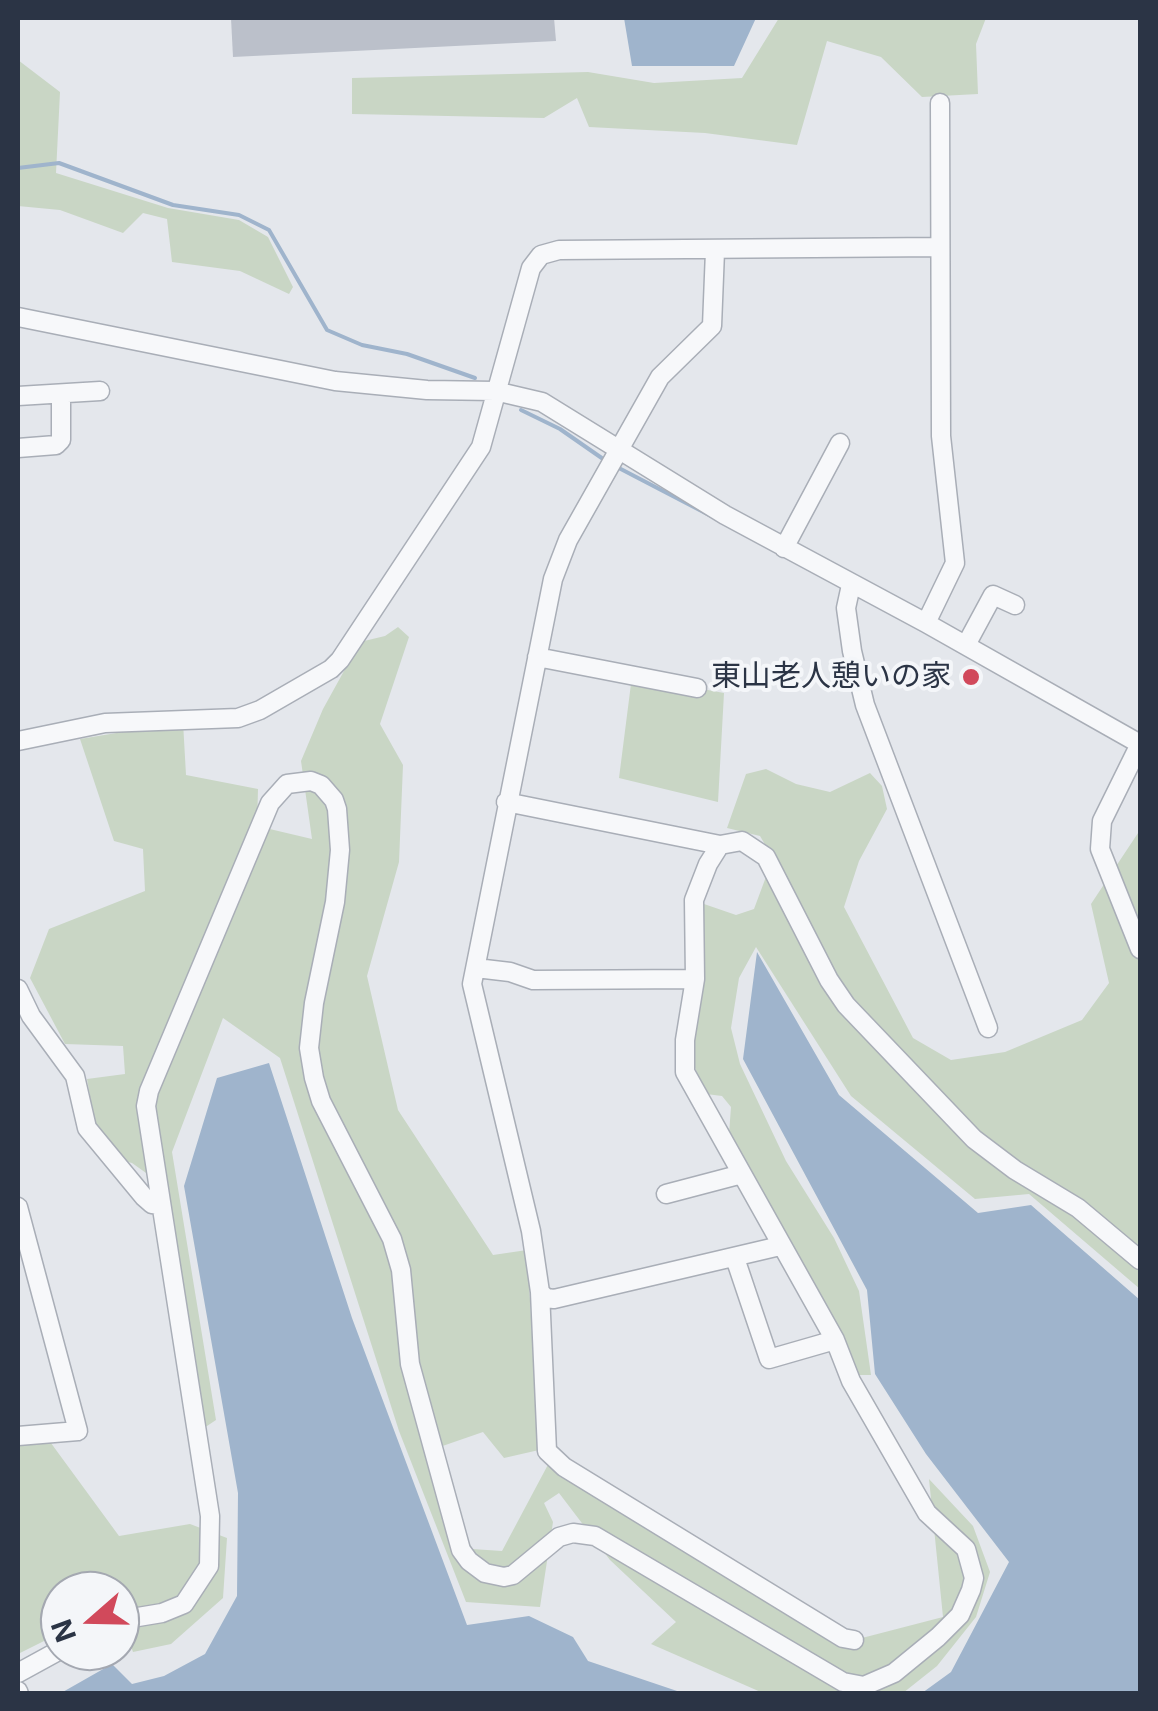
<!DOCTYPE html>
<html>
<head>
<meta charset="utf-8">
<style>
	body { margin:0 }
	#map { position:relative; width:1158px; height:1711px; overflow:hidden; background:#e4e7ec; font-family:Inter,sans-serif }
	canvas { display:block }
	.frame { position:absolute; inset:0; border:20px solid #2b3445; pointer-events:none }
	.north { position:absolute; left:40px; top:1571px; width:100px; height:100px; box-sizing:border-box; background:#f4f6f9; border:2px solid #a4a8b1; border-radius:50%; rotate:250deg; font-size:28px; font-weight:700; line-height:40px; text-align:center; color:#2b3445 }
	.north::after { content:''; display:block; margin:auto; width:35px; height:45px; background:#d1495b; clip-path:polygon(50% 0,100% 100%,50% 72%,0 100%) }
</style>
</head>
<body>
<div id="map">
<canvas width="1158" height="1711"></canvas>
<div class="frame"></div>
<div class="north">N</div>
</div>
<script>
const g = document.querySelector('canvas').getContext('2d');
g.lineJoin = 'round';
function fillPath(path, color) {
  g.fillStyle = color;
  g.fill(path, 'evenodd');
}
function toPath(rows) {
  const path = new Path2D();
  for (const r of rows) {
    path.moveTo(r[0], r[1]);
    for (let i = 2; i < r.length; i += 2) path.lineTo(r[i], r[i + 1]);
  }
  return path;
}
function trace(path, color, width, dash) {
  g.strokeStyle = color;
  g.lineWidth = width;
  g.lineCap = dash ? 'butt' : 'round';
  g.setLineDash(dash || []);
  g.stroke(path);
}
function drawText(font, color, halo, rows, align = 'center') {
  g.font = font + ' Inter,"Noto Sans JP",sans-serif';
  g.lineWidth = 8;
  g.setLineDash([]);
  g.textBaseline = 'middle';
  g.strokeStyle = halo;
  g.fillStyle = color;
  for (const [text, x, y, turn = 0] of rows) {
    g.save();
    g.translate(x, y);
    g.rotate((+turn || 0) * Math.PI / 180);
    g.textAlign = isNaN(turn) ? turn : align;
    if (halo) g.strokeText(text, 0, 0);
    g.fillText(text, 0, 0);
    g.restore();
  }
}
fillPath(toPath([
	[779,18,986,18,976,44,978,94,922,97,881,57,827,41,797,145,705,133,589,127,577,98,544,118,352,114,352,78,588,72,654,83,742,78],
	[18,60,60,92,56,173,168,208,239,220,268,237,293,287,289,294,240,271,172,262,167,219,143,213,123,233,60,210,18,206],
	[398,627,409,637,380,724,403,765,399,862,367,976,398,1110,493,1255,527,1250,539,1450,504,1458,483,1432,431,1450,472,1549,502,1551,551,1459,835,1645,943,1617,929,1479,973,1526,990,1572,976,1617,937,1666,903,1693,763,1693,651,1644,676,1622,610,1560,559,1493,544,1503,553,1522,540,1607,466,1602,399,1431,280,1058,223,1018,172,1152,216,1420,204,1428,163,1185,132,1163,100,1155,87,1079,125,1074,123,1046,65,1044,30,978,49,929,145,891,143,849,114,841,80,739,183,722,186,775,258,789,257,826,312,839,301,761,323,709,360,642,385,636],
	[632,676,724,693,718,802,619,778],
	[766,769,796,784,830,792,870,773,882,786,887,809,859,861,844,907,913,1038,951,1060,1005,1052,1082,1020,1109,983,1091,904,1140,830,1140,1289,1029,1194,975,1199,851,1096,756,947,739,978,731,1028,740,1064,786,1161,834,1238,859,1291,871,1375,859,1375,729,1134,731,1107,722,1096,706,1094,690,1056,702,982,704,904,736,915,754,909,773,858,760,836,727,828,746,774],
	[48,1439,119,1536,190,1524,227,1538,223,1598,171,1644,133,1652,120,1615,120,1591,60,1591,60,1633,18,1654,18,1442]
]), '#c9d6c5');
fillPath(toPath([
	[624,18,756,18,734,66,632,66],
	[757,952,839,1095,978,1213,1031,1205,1140,1300,1140,1693,922,1693,951,1672,1009,1562,926,1454,875,1374,867,1290,743,1059],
	[269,1063,352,1318,467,1625,529,1616,573,1637,588,1661,683,1693,61,1693,112,1664,132,1684,164,1676,205,1654,237,1596,238,1493,184,1186,217,1078]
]), '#9fb4cc');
trace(toPath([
	[18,168,59,163,173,205,239,215,269,230,327,330,362,345,407,354,475,378],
	[521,410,560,429,606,461],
	[615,466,713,517]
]), '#9fb4cc', 4);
fillPath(toPath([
	[231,18,554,18,556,41,233,57]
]), '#bbc0ca');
const minor = toPath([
	[715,251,712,326,660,377,568,540,553,579,472,984,531,1231,540,1292,547,1451,564,1467,843,1638,854,1640],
	[18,317,335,381,427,390,495,391,542,402,725,515,926,623,1140,744],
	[18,396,100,391],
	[18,448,56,445,61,440,61,395],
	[784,548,840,443],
	[851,585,846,608,852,651,865,705,988,1028],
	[926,623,955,563,941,436,940,103],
	[966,645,993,595,1015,605],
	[537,657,697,688],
	[18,741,105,723,238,718,260,710,331,669,340,660,481,447,531,268,541,255,559,250,940,247],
	[1140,744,1102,821,1100,849,1140,949],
	[506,802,720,845],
	[476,968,510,972,533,980,695,979],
	[18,989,31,1016,75,1076,87,1128,144,1197,152,1204,161,1205],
	[666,1194,742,1174],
	[18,1207,78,1431,18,1436],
	[735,1258,769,1359,835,1340],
	[540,1292,546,1298,554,1299,780,1246],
	[120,1620,162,1613,184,1604,209,1566,210,1516,146,1106,149,1091,270,803,287,784,311,781,321,785,334,800,337,809,340,850,335,902,314,1003,309,1048,314,1078,321,1101,392,1239,401,1270,410,1364,461,1550,469,1561,485,1573,504,1577,513,1575,559,1537,573,1533,595,1536,843,1682,864,1686,894,1673,938,1637,960,1615,971,1590,974,1578,966,1549,927,1513,851,1381,835,1340,685,1072,685,1040,695,979,694,900,708,864,720,845,742,841,766,857,829,980,846,1005,974,1139,1015,1170,1078,1208,1140,1260],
	[18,1673,60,1650],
	[18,1691,19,1694]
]);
trace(minor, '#a9aeb7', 21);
trace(minor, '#f7f8fa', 18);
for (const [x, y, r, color] of [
	[971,677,10,"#d1495b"]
]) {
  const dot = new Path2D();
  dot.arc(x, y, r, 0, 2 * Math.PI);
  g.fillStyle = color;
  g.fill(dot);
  trace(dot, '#f4f6f9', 4);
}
drawText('30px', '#2b3445', '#f4f6f9', [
	["東山老人憩いの家",951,677]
], 'right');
</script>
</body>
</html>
